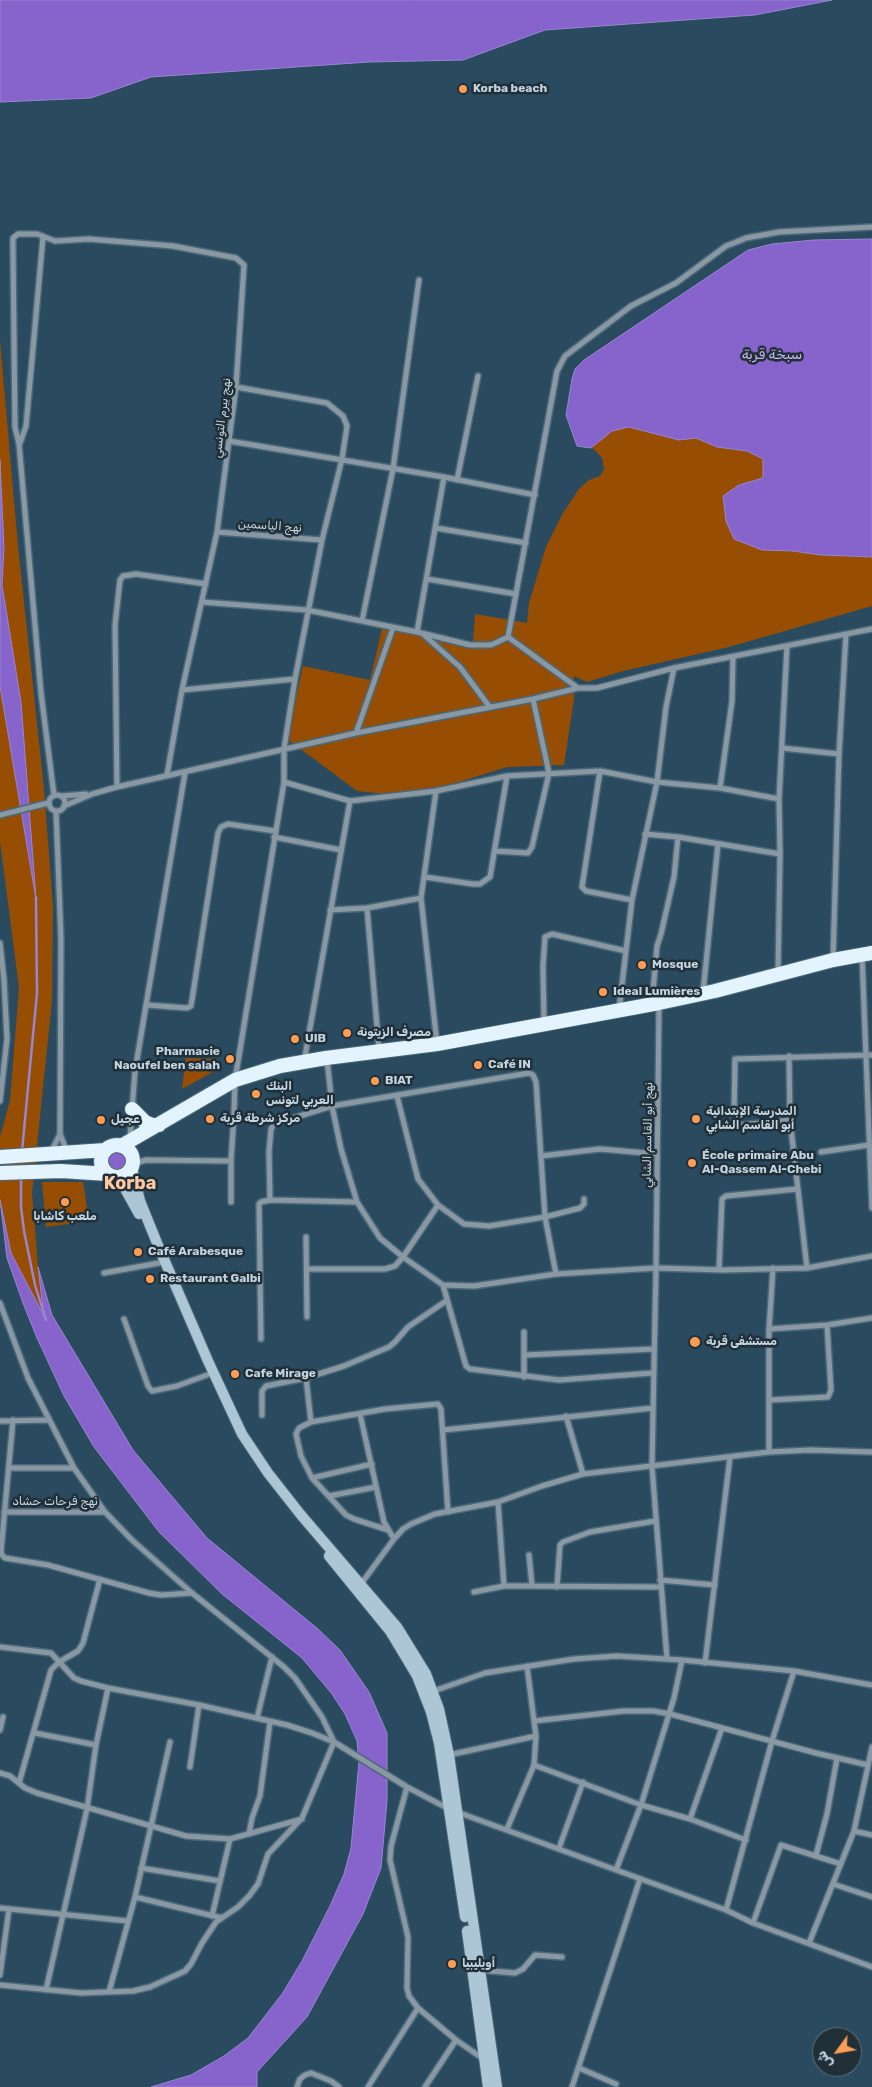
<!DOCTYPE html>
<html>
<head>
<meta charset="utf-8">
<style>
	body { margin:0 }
	#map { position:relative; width:872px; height:2087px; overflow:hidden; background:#2a4b5f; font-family:Rubik,Cairo,sans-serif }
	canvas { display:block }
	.north { position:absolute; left:812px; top:2027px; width:50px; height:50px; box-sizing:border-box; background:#212f38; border:1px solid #61717b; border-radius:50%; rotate:238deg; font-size:14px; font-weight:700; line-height:20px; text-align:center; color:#c2d4e0 }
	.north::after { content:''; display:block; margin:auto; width:18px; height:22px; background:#fc9d53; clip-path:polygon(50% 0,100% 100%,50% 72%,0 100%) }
</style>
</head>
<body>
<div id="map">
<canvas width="872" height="2087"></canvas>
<div class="north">ش</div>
</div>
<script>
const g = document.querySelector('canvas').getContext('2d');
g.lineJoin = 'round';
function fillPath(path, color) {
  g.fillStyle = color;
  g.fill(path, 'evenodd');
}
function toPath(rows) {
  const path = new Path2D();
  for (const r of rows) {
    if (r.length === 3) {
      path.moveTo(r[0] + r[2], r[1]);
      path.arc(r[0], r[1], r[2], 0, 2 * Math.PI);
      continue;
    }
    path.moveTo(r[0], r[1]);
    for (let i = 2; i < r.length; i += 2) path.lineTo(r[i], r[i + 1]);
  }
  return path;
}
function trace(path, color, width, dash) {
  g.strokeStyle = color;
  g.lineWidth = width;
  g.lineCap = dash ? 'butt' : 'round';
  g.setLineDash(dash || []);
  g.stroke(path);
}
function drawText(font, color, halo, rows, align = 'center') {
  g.font = font + ' Rubik,Cairo,sans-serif';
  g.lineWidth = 5;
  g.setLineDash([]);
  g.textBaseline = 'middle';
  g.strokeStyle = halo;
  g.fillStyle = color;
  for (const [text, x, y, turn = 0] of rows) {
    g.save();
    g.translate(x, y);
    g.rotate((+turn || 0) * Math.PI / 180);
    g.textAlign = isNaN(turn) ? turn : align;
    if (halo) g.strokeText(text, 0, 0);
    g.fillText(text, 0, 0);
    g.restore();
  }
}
fillPath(toPath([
	[0,341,18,546,44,789,53,907,52,1001,32,1193,38,1267,45,1318,11,1253,0,1200,0,1137,10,1100,19,988,0,841,0,686,35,891,21,702,2,585,4,548,0,460],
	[629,427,678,440,696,438,717,447,747,451,763,459,763,478,739,485,793,551,821,555,872,557,872,606,729,647,623,671,587,682,574,676,574,698,564,765,507,767,440,788,386,794,357,791,287,739,303,666,370,680,382,629,473,643,475,614,527,623,529,603,546,547,563,513,579,489,589,480,600,476,604,469,602,458,595,450,591,448,612,431],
	[186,1058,218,1059,218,1069,182,1089],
	[42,1182,83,1182,89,1221,46,1227]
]), '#974e02');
const water = toPath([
	[0,0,832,0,755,15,545,30,463,60,369,62,151,77,91,98,0,102,0,0],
	[872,239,872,557,821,555,793,551,762,550,734,539,726,521,723,496,739,485,763,478,763,459,747,451,717,447,696,438,679,440,629,427,612,431,591,448,577,446,566,415,572,379,575,369,584,360,748,250,772,244,814,240,872,239],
	[0,460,4,548,2,585,21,702,36,899,0,686,0,460],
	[116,1162,12],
	[0,1200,11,1253,44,1316,38,1267,52,1315,133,1450,207,1538,318,1629,340,1650,369,1692,387,1733,387,1801,381,1868,363,1914,307,2017,257,2072,257,2087,151,2087,191,2075,224,2056,248,2038,282,1994,302,1961,330,1906,344,1874,351,1848,359,1762,357,1741,345,1714,332,1694,302,1658,222,1594,159,1532,94,1447,64,1396,37,1338,23,1303,7,1258,0,1200]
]);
fillPath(water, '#8664cc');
trace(water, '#9886d2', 1);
trace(toPath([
	[22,1151,37,993,36,897],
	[21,1176,21,1207,24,1231,35,1285,46,1320]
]), '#9886d2', 2.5);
const minor = toPath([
	[229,441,444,477,535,495],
	[20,443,26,426,43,237],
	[457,480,478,376],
	[436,528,526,543],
	[217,532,322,540],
	[427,579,516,594],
	[202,602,307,610,417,632,470,645,491,645,508,637],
	[362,621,393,469,419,280],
	[417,632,444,477],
	[424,635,460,667,489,706],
	[508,637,557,371,565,356,631,306,676,283,726,246,734,243,746,238,779,232,872,227],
	[508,637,578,688],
	[182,690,295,679],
	[356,733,393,628],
	[782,748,839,754],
	[600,771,582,887,586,891,632,900],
	[284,782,350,801,436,791,507,776,600,771,657,782,720,788,779,799],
	[117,787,115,625,120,580,123,576,136,574,206,584],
	[720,788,732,701,733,657],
	[436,791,421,898,437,1044],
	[57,803,8],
	[54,795,41,693,19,444,15,427,13,249,13,238,18,234,37,234,55,241,89,239,173,246,236,258,244,265,236,387,217,532,182,690,167,775],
	[62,796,86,794],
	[64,806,92,794,117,787,356,733,533,699,578,688,597,688,674,668,872,629],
	[56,811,61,939,60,1134,67,1152],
	[0,815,48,803],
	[645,834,678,837,780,854],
	[274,837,341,850],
	[495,851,528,853,532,847,549,773,533,699],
	[425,877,473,884,480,884,490,877,507,776],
	[367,908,379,1050],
	[330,910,367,908,421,898],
	[0,943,4,980,7,1039,0,1101],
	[862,955,872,1208],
	[833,960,839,754,846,634],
	[778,974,780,854,779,799,787,646],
	[703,993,718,844],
	[652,1003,657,946,661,934,674,877,678,837],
	[147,1005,187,1008,191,1006,218,833,221,827,228,824,275,831],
	[659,1005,656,1268,652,1466,667,1659],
	[619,1010,632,900,657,782,666,707,674,668],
	[544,1024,543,966,545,937,552,934,626,951],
	[789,1056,790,1120,807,1268],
	[327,1059,332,1106,341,1149,357,1202,380,1238,403,1257,443,1285,474,1286,556,1274,656,1268,723,1270,807,1268,872,1256],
	[304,1062,350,801],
	[397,1096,418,1179,438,1205,464,1224,489,1226,545,1217,580,1208,584,1204,584,1199],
	[790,1120,741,1125,735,1123,734,1117,735,1059,872,1055],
	[130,1138,135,1071,185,773],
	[51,1152,60,1134],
	[821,1152,869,1145],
	[541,1156,600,1149,657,1154],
	[133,1164,146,1160,231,1161],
	[231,1202,231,1161,234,1113,235,1080,284,782,284,749,295,679,322,540,342,459,347,426,343,416,327,403,236,387],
	[357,1202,270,1200,269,1152,271,1129,274,1124,332,1106,529,1073,533,1075,536,1082,545,1217,556,1274],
	[306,1237,307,1317],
	[307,1269,385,1269,395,1266,403,1257,438,1205],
	[719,1270,722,1199,726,1196,797,1189],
	[104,1273,159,1263],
	[443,1285,466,1366,470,1369,559,1380,652,1373],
	[0,1303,28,1378,74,1468,105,1512,132,1540,192,1593,284,1667,295,1678,322,1717,334,1742,302,1818,268,1854,258,1884,249,1896,238,1907,216,1922,202,1943,191,1964,185,1971,150,1987,133,1991,81,1993,0,1985],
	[124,1319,148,1386,152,1391,177,1386,207,1375],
	[769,1329,827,1325,872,1318],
	[524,1332,524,1377],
	[261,1339,259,1204,261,1202,270,1200],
	[525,1355,654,1349],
	[306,1378,311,1422,385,1409,438,1404,441,1409,448,1512],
	[770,1400,828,1397,831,1390,827,1325],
	[360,1414,384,1522,394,1539],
	[262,1415,262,1391,266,1386,306,1378,344,1366,389,1347,395,1342,408,1327,446,1301],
	[566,1416,583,1474],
	[13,1420,1,1551,2,1555,5,1558,48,1565,149,1593,161,1595,192,1593],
	[0,1421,49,1420],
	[311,1422,299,1428,296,1434,301,1456,312,1478,346,1515,354,1519,388,1530],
	[443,1430,653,1408],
	[769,1452,769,1329,773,1268],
	[9,1468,74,1468],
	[312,1478,372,1464],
	[329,1496,376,1487],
	[498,1502,504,1586],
	[4,1512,105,1512],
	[529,1555,532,1586,660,1587],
	[660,1580,715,1585],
	[361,1584,394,1539,403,1529,411,1524,435,1514,498,1502,542,1486,583,1474,769,1452,810,1450,872,1452],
	[557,1587,560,1545,563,1542,590,1532,655,1521],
	[474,1592,504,1586,532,1586],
	[0,1647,51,1653,74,1678,81,1681,108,1688,199,1705,287,1725,312,1733,334,1742,407,1787,449,1809],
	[705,1663,730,1457],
	[527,1666,534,1721],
	[431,1692,485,1673,574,1659,617,1656,682,1660,794,1671,872,1685],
	[257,1718,272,1657],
	[0,1730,3,1717],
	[35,1733,96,1745],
	[449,1755,536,1736],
	[534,1765,641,1805,690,1819,746,1840],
	[190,1767,199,1705],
	[0,1773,10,1776,25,1788,37,1793,186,1836,230,1839,302,1819],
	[19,1783,51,1670,59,1662,78,1651,83,1643,100,1579],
	[407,1787,391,1846,390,1860,408,1937,407,1988,409,1996,418,2008,456,2040,485,2060],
	[457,1812,726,1910,753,1923,872,1967],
	[690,1819,722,1728],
	[507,1829,534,1765,536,1736,534,1721,624,1711,653,1711,670,1714,816,1753,868,1765],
	[854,1831,872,1835],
	[249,1834,252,1818,260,1796,270,1722],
	[559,1848,583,1782],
	[816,1855,827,1814,837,1758],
	[141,1868,220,1881],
	[616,1870,641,1805,674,1698,682,1660],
	[833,1884,872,1897],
	[135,1897,222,1918],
	[0,1908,128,1921],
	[726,1910,772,1741,794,1671],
	[212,1916,230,1839],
	[753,1923,781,1845,841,1864],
	[809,1943,854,1831,872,1747],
	[480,1970,515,1973,523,1969,535,1955,562,1957],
	[0,1975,9,1909],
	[46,1990,87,1809,96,1745,108,1688],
	[109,1992,135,1897,170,1742],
	[579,2068,616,2084],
	[297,2087,300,2079,305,2075,311,2073,331,2081,339,2087],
	[368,2087,418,2008],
	[425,2087,456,2040],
	[572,2087,640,1879]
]);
const secondary = toPath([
	[132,1168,140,1201,157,1243,208,1361,242,1434,268,1473,301,1515,397,1627,426,1674,439,1709,449,1755,497,2087],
	[110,1176,124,1187,139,1214],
	[329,1556,390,1631,417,1676,431,1712,439,1743,465,1917],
	[467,1931,488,2087]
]);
const trunk = toPath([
	[132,1109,145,1122,152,1125,159,1125],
	[117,1161,16],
	[121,1146,235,1080,280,1066,326,1058,437,1044,659,1003,715,991,833,960,872,953],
	[0,1157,106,1150],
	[0,1173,61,1171,108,1174]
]);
trace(minor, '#4b697b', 8);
trace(secondary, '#4b697b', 12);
trace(trunk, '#4b697b', 16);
trace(minor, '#8998a2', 5);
trace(secondary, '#adc6d5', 10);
trace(trunk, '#e4f4fe', 14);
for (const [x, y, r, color] of [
	[463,89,5,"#fc9d53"],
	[642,965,5,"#fc9d53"],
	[603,992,5,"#fc9d53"],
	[347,1033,5,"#fc9d53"],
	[295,1039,5,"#fc9d53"],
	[230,1059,5,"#fc9d53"],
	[478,1065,5,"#fc9d53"],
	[375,1081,5,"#fc9d53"],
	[256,1094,5,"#fc9d53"],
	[210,1119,5,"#fc9d53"],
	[696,1119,5,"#fc9d53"],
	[101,1120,5,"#fc9d53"],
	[692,1163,5,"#fc9d53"],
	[65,1202,5,"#fc9d53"],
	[138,1252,5,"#fc9d53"],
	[150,1279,5,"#fc9d53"],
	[695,1342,6,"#fc9d53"],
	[235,1374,5,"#fc9d53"],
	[452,1964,5,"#fc9d53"]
]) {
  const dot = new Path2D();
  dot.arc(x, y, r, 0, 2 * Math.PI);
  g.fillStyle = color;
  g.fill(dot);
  trace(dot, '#212f38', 2);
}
drawText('bold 12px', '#c2d4e0', '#212f38', [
	["Korba beach",473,89],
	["Mosque",652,965],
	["Ideal Lumières",613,992],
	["مصرف الزيتونة",357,1033],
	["UIB",305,1039],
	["Pharmacie",220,1052,"right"],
	["Naoufel ben salah",220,1066,"right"],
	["Café IN",488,1065],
	["BIAT",385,1081],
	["البنك",266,1087],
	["العربي لتونس",266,1101],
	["المدرسة الإبتدائية",706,1112],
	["أبو القاسم الشابي",706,1126],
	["مركز شرطة قربة",220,1119],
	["عجيل",111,1120],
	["École primaire Abu",702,1156],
	["Al-Qassem Al-Chebi",702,1170],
	["ملعب كاشابا",65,1217,"center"],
	["Café Arabesque",148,1252],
	["Restaurant Galbi",160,1279],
	["مستشفى قربة",706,1342],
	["Cafe Mirage",245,1374],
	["أويليبيا",462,1964]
], 'left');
drawText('12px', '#c2d4e0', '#212f38', [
	["نهج بيرم التونسي",222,418,-83],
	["نهج الياسمين",270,526,4],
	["نهج أبو القاسم الشابي",648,1135,-89],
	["نهج فرحات حشاد",55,1502]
]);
drawText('italic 14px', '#c3b6eb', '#212f38', [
	["سبخة قربة",772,355]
]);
drawText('bold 18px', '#fec8a2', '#212f38', [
	["Korba",130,1184]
]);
</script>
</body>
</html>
